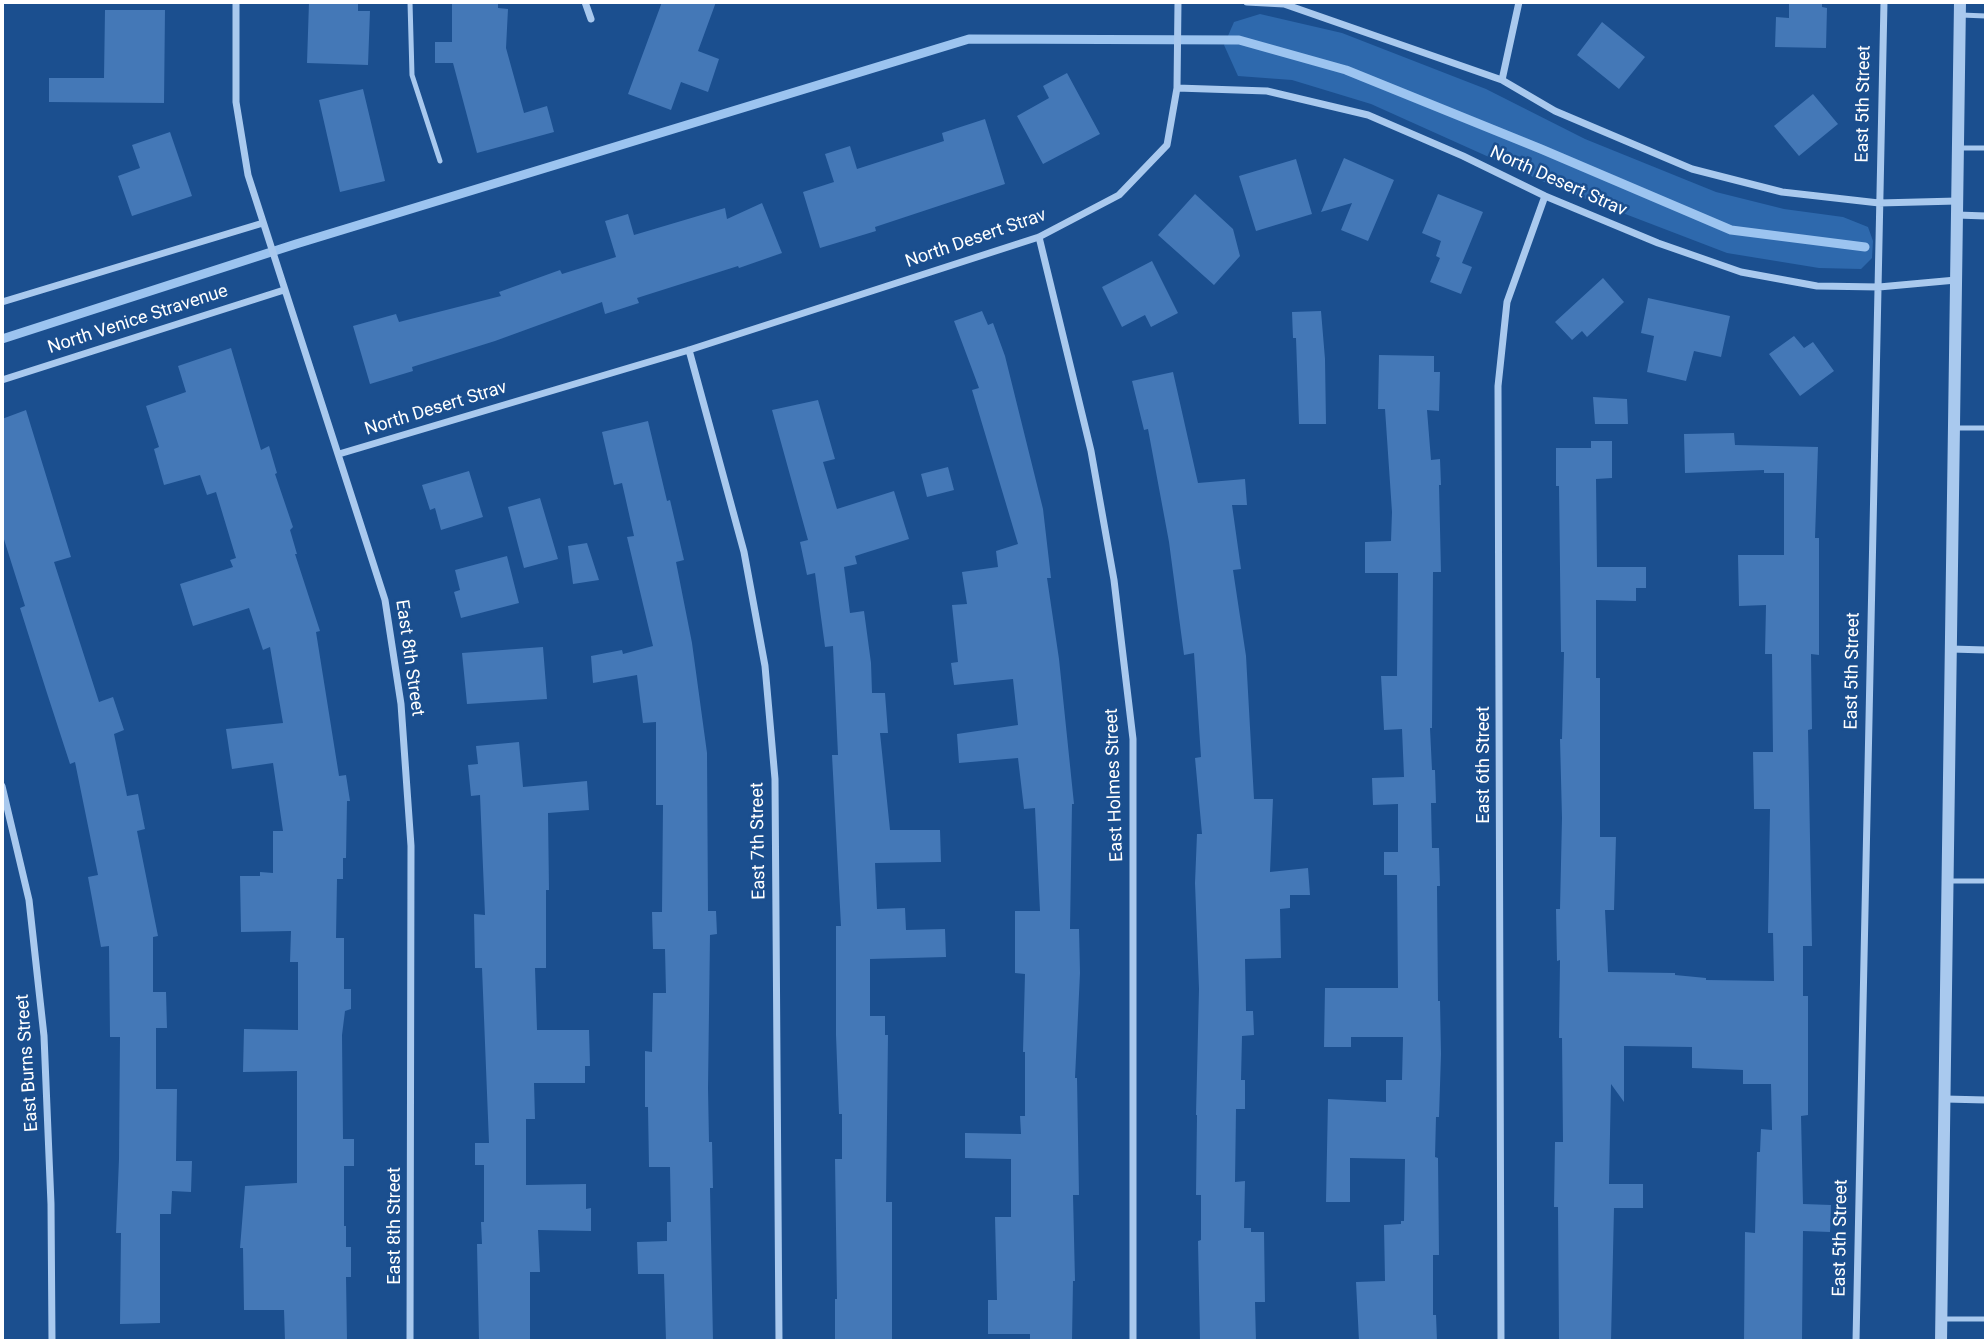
<!DOCTYPE html>
<html>
<head>
<meta charset="utf-8">
<style>
	body { margin:0 }
	#map { position:relative; width:1988px; height:1343px; overflow:hidden; background:#1b4f8f; font-family:Roboto,sans-serif }
	canvas { display:block }
	.frame { position:absolute; inset:0; border:4px solid #fff; pointer-events:none }
</style>
</head>
<body>
<div id="map">
<canvas width="1988" height="1343"></canvas>
<div class="frame"></div>
</div>
<script>
const g = document.querySelector('canvas').getContext('2d');
g.lineJoin = 'round';
function fillPath(path, color) {
  g.fillStyle = color;
  g.fill(path, 'evenodd');
}
function toPath(rows) {
  const path = new Path2D();
  for (const r of rows) {
    path.moveTo(r[0], r[1]);
    for (let i = 2; i < r.length; i += 2) path.lineTo(r[i], r[i + 1]);
  }
  return path;
}
function trace(path, color, width, dash) {
  g.strokeStyle = color;
  g.lineWidth = width;
  g.lineCap = dash ? 'butt' : 'round';
  g.setLineDash(dash || []);
  g.stroke(path);
}
function drawText(font, color, halo, rows, align = 'center') {
  g.font = font + ' Roboto,sans-serif';
  g.lineWidth = 5;
  g.setLineDash([]);
  g.textBaseline = 'middle';
  g.strokeStyle = halo;
  g.fillStyle = color;
  for (const [text, x, y, turn = 0] of rows) {
    g.save();
    g.translate(x, y);
    g.rotate((+turn || 0) * Math.PI / 180);
    g.textAlign = isNaN(turn) ? turn : align;
    if (halo) g.strokeText(text, 0, 0);
    g.fillText(text, 0, 0);
    g.restore();
  }
}
fillPath(toPath([
	[1260,14,1342,33,1486,89,1585,139,1716,192,1784,209,1843,217,1868,227,1873,241,1872,258,1861,269,1819,268,1727,253,1560,189,1371,104,1292,80,1238,76,1224,45,1234,22]
]), '#2e69ad');
trace(toPath([
	[2,339,296,244,969,39,1239,40,1346,70,1541,149,1731,230,1865,247]
]), '#9cc4f0', 9);
fillPath(toPath([
	[309,2,358,2,358,11,370,11,368,65,307,63],
	[452,2,498,2,498,8,508,9,506,48,524,113,547,106,554,132,477,153,453,63,435,63,435,42,452,42],
	[662,2,716,2,698,51,719,59,708,92,681,82,671,110,628,94],
	[1789,2,1822,2,1822,7,1827,8,1826,48,1775,47,1776,17,1789,18],
	[105,10,165,10,164,103,49,102,49,78,104,78],
	[1602,22,1645,57,1619,89,1577,55],
	[1067,73,1100,134,1043,164,1017,116,1049,98,1043,86],
	[363,89,385,181,340,192,319,100],
	[1813,94,1838,124,1799,156,1774,126],
	[985,119,1005,184,875,227,876,231,820,248,803,192,834,182,825,154,850,146,857,169,944,141,942,133],
	[170,132,192,196,132,216,118,176,140,168,132,145],
	[1344,158,1394,180,1368,241,1341,230,1352,203,1321,212],
	[1296,159,1312,214,1256,231,1239,176],
	[1195,194,1233,229,1240,256,1214,285,1158,235],
	[1438,194,1483,212,1462,263,1472,267,1461,294,1430,282,1440,258,1436,256,1441,241,1422,233],
	[762,203,782,253,739,268,738,266,637,298,639,303,605,314,602,302,495,341,412,367,413,371,370,384,353,326,396,314,399,322,501,296,499,292,560,270,562,274,616,257,605,221,628,214,634,235,725,208,727,219],
	[1152,261,1178,313,1151,327,1145,315,1122,327,1102,287],
	[1603,278,1624,302,1587,337,1582,331,1572,340,1555,322],
	[1648,298,1730,316,1721,357,1694,351,1686,381,1647,372,1654,336,1641,333],
	[982,311,988,325,993,323,1005,356,1043,509,1051,578,1047,578,1059,659,1074,804,1072,804,1070,929,1079,929,1080,973,1075,1078,1077,1078,1079,1195,1073,1195,1075,1281,1073,1281,1072,1341,1030,1341,1030,1334,988,1334,988,1300,997,1300,995,1217,1011,1217,1011,1159,965,1158,965,1133,1021,1134,1020,1116,1025,1116,1025,1052,1023,1052,1025,974,1015,973,1015,911,1040,911,1035,808,1024,809,1018,758,959,763,957,734,1018,725,1013,679,954,685,951,663,958,662,952,605,967,604,962,572,998,567,996,551,1018,544,972,390,979,388,954,321],
	[1321,311,1325,359,1326,424,1299,424,1296,338,1293,338,1292,312],
	[1794,336,1804,348,1813,342,1834,371,1800,396,1769,354],
	[231,348,261,450,269,446,277,473,275,474,293,527,290,530,297,554,295,554,320,631,316,632,339,776,346,775,350,801,347,801,346,858,343,858,343,879,337,879,336,938,344,938,344,989,351,989,351,1009,345,1011,342,1035,343,1139,354,1139,354,1166,344,1166,344,1226,346,1226,346,1247,351,1247,351,1277,346,1277,347,1341,285,1341,284,1310,244,1310,243,1248,240,1248,245,1186,297,1183,297,1071,243,1072,244,1029,298,1030,298,962,290,962,291,931,241,932,240,876,260,876,260,872,273,873,273,831,283,831,273,763,232,769,226,729,283,723,270,647,263,650,249,608,193,626,180,584,233,567,230,560,236,558,216,492,207,495,200,475,164,485,154,449,159,447,146,406,186,392,178,366],
	[1379,355,1434,356,1434,372,1440,372,1439,411,1427,410,1431,460,1440,459,1441,485,1439,485,1441,572,1433,572,1432,728,1430,728,1432,770,1435,770,1436,803,1431,803,1432,848,1439,848,1440,886,1437,886,1438,1001,1440,1001,1441,1054,1439,1117,1436,1117,1435,1157,1438,1158,1439,1255,1433,1255,1433,1315,1436,1315,1437,1341,1359,1341,1356,1282,1385,1281,1384,1225,1401,1224,1401,1221,1404,1221,1405,1159,1350,1158,1350,1202,1326,1202,1328,1099,1386,1102,1386,1080,1402,1080,1403,1037,1351,1037,1351,1047,1324,1047,1325,988,1398,988,1397,875,1384,875,1384,852,1398,852,1398,804,1373,805,1372,778,1404,777,1402,729,1384,730,1381,676,1397,676,1398,573,1365,573,1365,542,1391,541,1392,512,1385,409,1378,409],
	[1173,372,1198,483,1245,479,1247,505,1232,505,1241,569,1233,570,1246,656,1254,799,1273,799,1270,872,1308,868,1310,895,1290,895,1290,908,1280,909,1281,958,1245,959,1246,1011,1253,1011,1254,1035,1242,1036,1241,1080,1245,1080,1245,1109,1236,1109,1235,1182,1245,1181,1244,1228,1251,1228,1251,1232,1264,1232,1265,1302,1255,1302,1256,1341,1200,1341,1198,1241,1201,1240,1201,1195,1196,1195,1197,1115,1196,1115,1199,989,1195,883,1197,834,1202,834,1195,758,1201,757,1194,653,1184,655,1169,542,1148,429,1144,430,1132,381],
	[1593,397,1627,399,1628,424,1595,424],
	[818,400,835,459,823,462,837,509,894,491,909,539,855,556,857,564,844,567,850,613,864,611,871,663,872,693,885,693,888,733,880,733,890,830,940,830,941,862,875,863,877,909,905,908,906,930,945,929,946,957,870,959,870,1016,885,1016,885,1035,888,1035,886,1202,892,1202,892,1341,835,1341,835,1299,837,1299,835,1159,842,1159,842,1114,839,1114,836,1035,836,926,841,926,832,755,838,755,833,646,825,647,815,573,807,575,800,542,808,540,772,410],
	[26,410,71,557,54,562,99,702,113,697,124,730,114,734,127,796,138,794,145,829,137,831,158,936,153,937,153,992,166,992,167,1028,156,1028,156,1089,177,1089,176,1161,192,1161,191,1192,172,1191,171,1214,160,1214,160,1323,120,1324,121,1233,116,1233,119,1159,120,1037,110,1037,109,946,101,947,88,877,98,875,75,762,70,764,46,690,20,608,25,606,2,533,2,419],
	[648,421,667,501,670,500,684,560,676,562,692,643,707,753,708,911,716,911,717,934,710,935,708,1088,709,1142,712,1142,713,1188,710,1188,713,1341,666,1341,664,1274,638,1274,637,1242,667,1241,667,1222,671,1222,670,1167,649,1167,648,1107,645,1107,645,1051,652,1052,653,993,666,993,665,949,653,949,652,912,662,912,663,805,656,805,656,722,643,723,637,675,593,683,591,656,622,650,623,654,653,646,627,537,634,536,622,483,614,485,602,432],
	[1734,433,1735,445,1818,447,1815,538,1819,538,1819,655,1811,654,1812,729,1808,730,1812,946,1803,946,1803,996,1808,996,1808,1115,1801,1116,1803,1204,1831,1205,1830,1232,1803,1231,1802,1341,1744,1341,1745,1232,1755,1233,1757,1152,1760,1152,1761,1129,1772,1130,1771,1084,1743,1084,1743,1070,1692,1068,1692,1047,1624,1046,1624,1102,1611,1084,1609,1184,1643,1184,1643,1208,1614,1208,1611,1341,1559,1341,1558,1207,1554,1207,1555,1142,1563,1142,1562,1038,1559,1038,1560,960,1557,961,1556,909,1560,909,1562,818,1560,739,1562,739,1564,652,1561,652,1559,486,1556,486,1556,448,1591,448,1591,441,1612,441,1612,478,1596,479,1597,567,1646,567,1646,588,1636,588,1636,601,1596,600,1596,678,1600,678,1600,837,1616,837,1614,910,1605,910,1608,972,1675,973,1675,975,1706,978,1706,980,1774,981,1773,933,1768,933,1770,809,1754,809,1753,752,1773,752,1772,654,1765,654,1766,605,1739,606,1738,555,1784,555,1784,473,1764,473,1764,470,1685,473,1684,434],
	[948,467,954,490,927,497,921,474],
	[469,471,483,517,441,530,435,508,430,510,422,485],
	[540,498,558,559,524,568,508,507],
	[587,543,599,580,573,584,568,546],
	[507,556,519,603,461,618,454,592,460,590,455,570],
	[543,647,547,699,467,704,462,653],
	[519,742,523,787,587,781,589,810,548,813,549,890,546,890,546,968,535,968,537,1030,589,1030,590,1066,585,1066,585,1083,534,1083,535,1119,526,1119,526,1185,586,1184,586,1209,591,1208,591,1231,538,1230,540,1272,530,1272,530,1341,479,1341,477,1244,482,1244,481,1222,484,1222,484,1165,475,1165,475,1143,489,1143,482,968,475,968,474,914,485,915,480,795,471,796,468,765,478,764,476,746]
]), '#4478b7');
trace(toPath([
	[410,2,412,75,440,161],
	[1961,15,1986,16],
	[1958,148,1986,148],
	[1954,428,1986,428],
	[1948,881,1986,881],
	[1942,1319,1986,1319]
]), '#a9c9ee', 5);
trace(toPath([
	[236,2,236,102,248,175,385,600,401,704,411,846,410,1341],
	[585,2,591,19],
	[1247,2,1284,4,1502,80,1555,111,1692,169,1782,192,1879,203,1957,201],
	[1502,80,1519,2],
	[1177,88,1267,91,1368,115,1463,156,1545,196,1658,243,1741,272,1817,286,1879,287,1956,280],
	[1957,215,1986,216],
	[1039,237,1091,451,1114,580,1133,739,1133,1341],
	[2,302,263,223],
	[689,350,744,552,765,666,775,779,779,1341],
	[2,380,284,290],
	[339,454,689,350,1039,237,1119,195,1167,145,1177,88,1178,2],
	[1951,649,1986,650],
	[2,786,29,900,44,1036,51,1204,52,1341],
	[1945,1099,1986,1100],
	[1501,1341,1498,386,1507,302,1545,196],
	[1856,1341,1884,2]
]), '#a9c9ee', 7);
trace(toPath([
	[1941,1341,1960,2]
]), '#a9c9ee', 12);
drawText('18px', '#fff', '#1b4f8f', [
	["East 5th Street",1864,104,-89],
	["North Desert Strav",1558,182,24],
	["North Desert Strav",976,239,-19],
	["North Venice Stravenue",138,320,-18],
	["North Desert Strav",436,409,-17],
	["East 8th Street",409,658,82],
	["East 5th Street",1853,671,-89],
	["East 6th Street",1484,765,-90],
	["East Holmes Street",1115,785,-92],
	["East 7th Street",759,841,-91],
	["East Burns Street",28,1063,-94],
	["East 8th Street",395,1226,-90],
	["East 5th Street",1841,1238,-89]
]);
</script>
</body>
</html>
